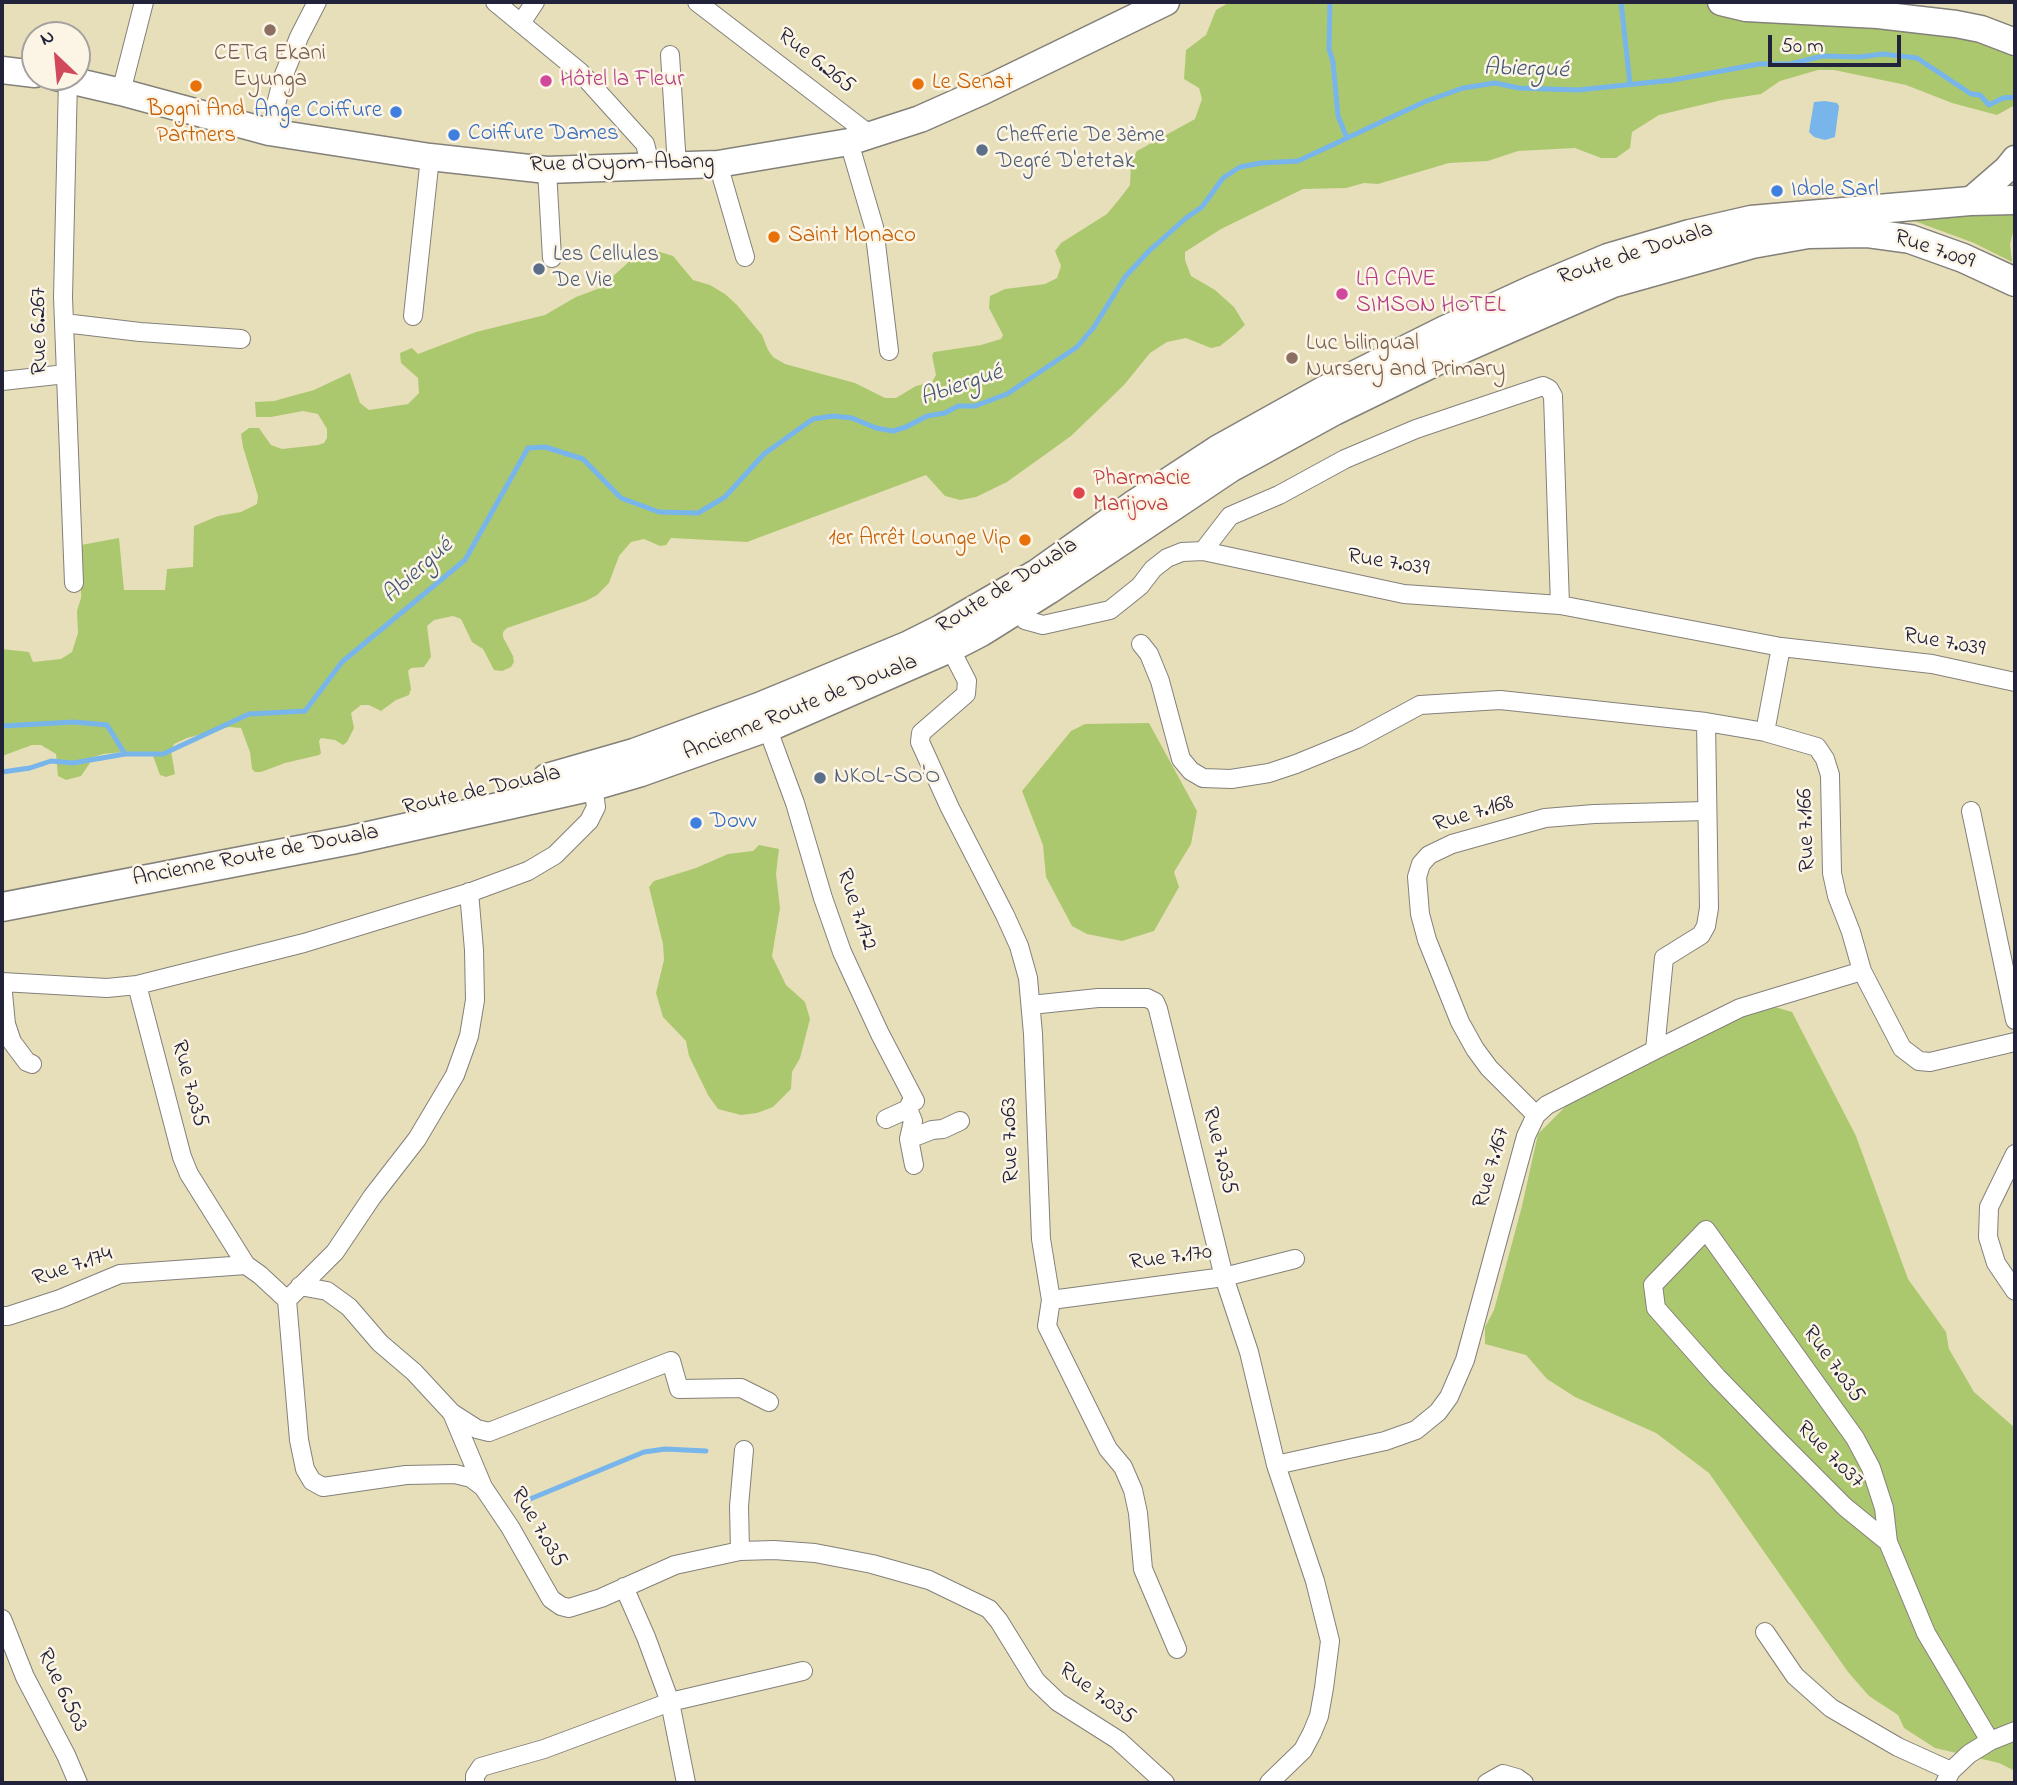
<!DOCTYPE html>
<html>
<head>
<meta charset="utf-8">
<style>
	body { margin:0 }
	#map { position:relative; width:2017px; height:1785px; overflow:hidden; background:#e7dfba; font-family:"Indie Flower",sans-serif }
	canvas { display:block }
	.frame { position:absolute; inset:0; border:4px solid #22223b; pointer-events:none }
	.north { position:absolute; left:21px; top:21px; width:70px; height:70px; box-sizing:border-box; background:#fcf5e5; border:2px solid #a5a1a1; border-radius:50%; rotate:334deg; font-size:19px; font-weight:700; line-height:28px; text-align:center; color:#22223b }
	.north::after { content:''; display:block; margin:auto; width:24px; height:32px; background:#d1495b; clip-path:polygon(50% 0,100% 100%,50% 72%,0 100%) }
	.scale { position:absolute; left:1768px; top:35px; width:133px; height:32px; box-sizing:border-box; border:4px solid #22223b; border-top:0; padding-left:9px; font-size:21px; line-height:24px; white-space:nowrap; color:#22223b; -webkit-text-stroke:5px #fcf5e5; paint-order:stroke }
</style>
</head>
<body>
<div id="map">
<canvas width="2017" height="1785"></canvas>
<div class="frame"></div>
<div class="north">N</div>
<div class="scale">50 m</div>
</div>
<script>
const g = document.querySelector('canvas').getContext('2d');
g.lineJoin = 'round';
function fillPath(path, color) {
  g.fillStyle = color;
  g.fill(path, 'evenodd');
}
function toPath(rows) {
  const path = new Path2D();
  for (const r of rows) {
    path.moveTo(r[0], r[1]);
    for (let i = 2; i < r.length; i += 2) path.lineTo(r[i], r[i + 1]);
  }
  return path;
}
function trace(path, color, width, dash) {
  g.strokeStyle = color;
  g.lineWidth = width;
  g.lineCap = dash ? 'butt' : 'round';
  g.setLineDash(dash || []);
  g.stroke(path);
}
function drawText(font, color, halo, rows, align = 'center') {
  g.font = font + ' "Indie Flower",sans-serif';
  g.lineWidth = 5;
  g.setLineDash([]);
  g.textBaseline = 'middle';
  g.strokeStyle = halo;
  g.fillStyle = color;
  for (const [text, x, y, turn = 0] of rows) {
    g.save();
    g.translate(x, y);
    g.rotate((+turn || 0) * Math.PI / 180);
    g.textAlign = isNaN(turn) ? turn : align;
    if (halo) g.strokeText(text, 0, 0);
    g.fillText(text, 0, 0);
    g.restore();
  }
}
fillPath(toPath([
	[1230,2,1721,2,2015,42,2015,105,1997,115,1952,103,1906,85,1834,70,1818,70,1780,81,1761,94,1722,100,1659,115,1632,132,1630,148,1616,158,1601,158,1575,148,1518,151,1488,161,1449,163,1378,184,1364,183,1346,188,1303,189,1221,229,1185,252,1185,260,1191,276,1215,290,1234,307,1245,325,1234,335,1220,346,1211,348,1186,338,1167,342,1150,353,1124,385,1071,436,1007,482,976,497,960,500,945,496,926,475,747,542,671,538,666,545,660,546,644,539,631,542,619,556,609,583,597,595,586,601,507,628,503,632,503,637,513,656,514,662,511,667,502,671,494,670,483,649,472,642,461,619,453,616,434,620,427,626,431,657,424,667,411,668,408,671,411,689,409,695,396,700,381,711,369,705,361,705,351,713,354,728,347,742,343,745,335,740,321,738,319,741,321,753,319,755,285,763,261,772,255,772,252,769,250,752,241,728,229,727,187,738,174,744,171,751,175,774,166,777,160,775,153,756,123,752,103,754,94,757,81,776,66,780,58,776,56,754,41,745,32,745,2,756,2,649,29,652,33,662,61,659,72,652,78,633,77,611,81,598,81,545,119,538,124,590,165,590,167,569,193,567,194,526,218,516,241,512,257,504,258,496,243,447,241,434,249,428,259,428,271,445,282,449,318,445,324,443,327,438,327,429,318,414,303,411,271,417,256,417,255,402,274,401,314,390,350,373,360,403,369,410,408,404,419,393,418,378,401,363,400,353,412,348,418,354,476,332,545,315,576,297,600,288,633,258,650,249,673,256,693,280,710,285,725,294,737,305,762,335,768,350,773,357,785,364,855,383,885,398,896,398,916,386,932,382,936,375,932,355,934,352,981,345,1001,339,1003,335,989,308,990,296,1005,289,1045,284,1057,278,1061,266,1055,251,1061,243,1107,214,1121,197,1130,185,1131,162,1137,151,1195,119,1202,99,1199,88,1184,79,1186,50,1206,35,1216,10],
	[2015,207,2015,225,2010,244,2012,262,1974,243,1909,219],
	[1149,723,1197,811,1191,844,1174,872,1179,887,1154,931,1122,941,1087,934,1072,926,1046,877,1043,845,1022,791,1071,731,1085,724],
	[759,845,779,849,776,874,780,908,772,956,786,985,805,1002,810,1019,800,1058,792,1072,791,1089,773,1107,757,1113,741,1115,718,1109,708,1095,689,1056,686,1041,663,1017,656,993,664,960,663,944,649,887,654,881,696,868,728,854,753,851],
	[1775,1007,1792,1012,1856,1136,1908,1279,1946,1332,1949,1349,1974,1392,2015,1428,2015,1771,1999,1763,1935,1748,1904,1728,1898,1715,1869,1696,1848,1672,1709,1473,1656,1433,1575,1397,1547,1379,1526,1355,1485,1344,1485,1327,1494,1310,1522,1206,1538,1134,1586,1086,1691,1043,1732,1018]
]), '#acc86f');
fillPath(toPath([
	[1825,101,1837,103,1839,106,1835,137,1825,140,1814,137,1809,132,1814,102]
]), '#78b5eb');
trace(toPath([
	[1330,2,1329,49,1333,62,1338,116,1347,138],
	[1621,2,1630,84],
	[2,726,74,722,107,725,125,754,163,754,249,714,305,711,342,662,465,560,528,448,545,447,583,459,621,498,659,512,698,513,725,497,764,454,813,419,833,416,852,418,876,428,893,431,906,427,927,416,945,413,958,406,975,406,1007,394,1077,347,1094,327,1125,277,1149,251,1186,218,1202,207,1223,178,1240,167,1261,163,1298,161,1424,102,1463,88,1495,83,1519,88,1578,90,1673,80,1759,64,1790,64,1823,56,1859,57,1883,54,1917,58,1971,94,1980,95,1989,105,2003,98,2015,97],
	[2,772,30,768,51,761,73,763,125,754],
	[530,1499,644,1452,665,1449,706,1451]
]), '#78b5eb', 5);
const street = toPath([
	[495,2,580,72,645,144,651,167],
	[697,2,870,135],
	[521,23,535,2],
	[670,55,677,166],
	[68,79,63,297,74,583],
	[121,92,144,2],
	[269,132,283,77,299,37,317,2],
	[849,142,874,227,889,351],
	[718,164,745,257],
	[547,170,552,258],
	[413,316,430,157],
	[64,323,140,332,241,339],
	[2,381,66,374],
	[1203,551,1230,516,1279,495,1345,459,1416,429,1543,386,1549,389,1553,396,1560,605],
	[1019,608,1025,620,1043,625,1110,610,1140,586,1153,569,1167,558,1182,552,1203,551,1404,594,1560,605,1781,647,1932,664,2015,682],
	[1141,644,1149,654,1160,681,1181,759,1191,771,1203,778,1231,779,1269,773,1296,764,1357,739,1420,705,1500,700,1706,722,1765,732,1817,747,1825,759,1830,775,1832,873,1837,896,1851,932,1862,971,1902,1048,1919,1061,1930,1062,2015,1042],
	[950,648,967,681,966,694,921,733,920,742,950,808,1005,915,1019,946,1028,978,1033,1034,1041,1239,1051,1300,1047,1326,1108,1449,1123,1467,1133,1490,1138,1513,1143,1569,1177,1649],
	[767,727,795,803,823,898,842,952,880,1034,915,1101,910,1104,908,1109],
	[1765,732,1781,647],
	[1971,811,2015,1020],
	[2,982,107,988,137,985,304,943,474,891,528,871,555,855,589,821,596,807,593,786],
	[2,983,6,1024,12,1042,27,1062,32,1064],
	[137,985,182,1157,189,1174,246,1265,260,1275,287,1300,299,1440,305,1469,312,1481,323,1487,406,1475,455,1474,471,1478,483,1487,510,1527,551,1599,561,1606,569,1608,601,1598,675,1565,740,1551,774,1550,815,1553,872,1564,929,1580,989,1609,999,1621,1036,1681,1058,1702,1118,1740,1165,1783],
	[1031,1005,1098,998,1147,998,1155,1002,1158,1009,1224,1277,1249,1352,1276,1465,1315,1581,1330,1641,1324,1688,1319,1716,1312,1733,1303,1750,1269,1783],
	[1655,1050,1740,1008,1862,971],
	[1536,1115,1489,1068,1475,1049,1460,1022,1427,940,1420,914,1417,877,1421,864,1429,855,1452,844,1545,818,1594,814,1706,811],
	[886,1119,908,1109,913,1121,909,1139],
	[2015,1154,1989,1207,1988,1237,1996,1263,2015,1291],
	[914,1165,909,1139,932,1130,943,1129,960,1121],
	[300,1286,327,1291,349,1307,380,1343,414,1372,452,1413,483,1487],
	[287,1300,335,1252,372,1197,417,1139,455,1075,469,1036,475,1000,474,950,469,892],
	[1051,1300,1224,1277,1295,1259],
	[2,1316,8,1316,60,1299,120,1274,246,1265],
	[452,1413,477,1429,489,1432,671,1361,679,1389,741,1388,769,1402],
	[1276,1465,1385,1441,1416,1430,1438,1412,1449,1397,1465,1360,1526,1136,1536,1115,1547,1105,1655,1050,1664,958,1701,935,1706,926,1709,908,1706,722],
	[1888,1542,1884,1508,1871,1468,1855,1438,1706,1230,1653,1285,1656,1308,1717,1377,1780,1442,1845,1507,1888,1542,1926,1633,1990,1741],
	[740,1551,739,1506,744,1450],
	[624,1587,646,1637,670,1702,686,1783],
	[2,1619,25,1677,66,1755,78,1783],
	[1765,1632,1795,1676,1831,1708,1898,1747,1951,1771],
	[475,1783,475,1776,481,1767,544,1749,670,1702,803,1671],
	[1487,1783,1503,1774,1517,1778,1524,1783],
	[1945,1783,1951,1771,1969,1754,1990,1741,2015,1731]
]);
const secondary = toPath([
	[1721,2,1746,8,1878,15,1956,24,1981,29,2015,42],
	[2,70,35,74],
	[56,77,121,92,269,132,430,157,547,170,718,164,849,142,920,119,983,91,1166,2],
	[1970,201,2007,169,2015,159]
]);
const primary = toPath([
	[547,778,634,753,759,707,907,646,941,629,1038,573,1135,504,1219,449,1325,390,1443,331,1532,290,1608,258,1690,234,1751,220,1970,201,2015,200],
	[2,907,351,840,593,786,641,772,776,724,950,648,981,632,1048,590,1230,468,1334,411,1453,353,1613,283,1752,244,1808,234,1866,233,1910,239,1963,258,2015,282]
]);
trace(street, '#84807a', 20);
trace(secondary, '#84807a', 29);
trace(primary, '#84807a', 31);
trace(street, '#fff', 18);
trace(secondary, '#fff', 26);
trace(primary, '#fff', 28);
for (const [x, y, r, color] of [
	[270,30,7,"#8d6e63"],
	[546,81,7,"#d1479c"],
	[918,84,7,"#e8710a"],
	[196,86,7,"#e8710a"],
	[396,112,7,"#3f7fe0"],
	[454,135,7,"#3f7fe0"],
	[982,150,7,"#5c6f8a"],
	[1777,191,7,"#3f7fe0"],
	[774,237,7,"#e8710a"],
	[539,269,7,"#5c6f8a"],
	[1342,294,7,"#d1479c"],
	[1292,358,7,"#8d6e63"],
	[1079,493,7,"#e0444e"],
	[1025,540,7,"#e8710a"],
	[820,778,7,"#5c6f8a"],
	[696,823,7,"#3f7fe0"]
]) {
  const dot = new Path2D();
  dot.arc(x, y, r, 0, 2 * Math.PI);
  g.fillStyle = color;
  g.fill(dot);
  trace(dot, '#fcf5e5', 2.5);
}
drawText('23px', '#785e54', '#fcf5e5', [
	["CETG Ekani",270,55],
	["Eyunga",270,81],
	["Luc bilingual",1306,345,"left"],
	["Nursery and Primary",1306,371,"left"]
]);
drawText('23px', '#22223b', '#fcf5e5', [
	["Rue 6.265",815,62,38],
	["Rue d'Oyom-Abang",622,165,-1],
	["Rue 7.009",1934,251,18],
	["Route de Douala",1636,255,-18],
	["Rue 6.267",41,331,-91],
	["Rue 7.039",1388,564,9],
	["Route de Douala",1008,587,-32],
	["Rue 7.039",1944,644,10],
	["Ancienne Route de Douala",801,709,-22],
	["Route de Douala",482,792,-13],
	["Rue 7.168",1474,815,-17],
	["Rue 7.166",1808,830,-92],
	["Ancienne Route de Douala",256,857,-11],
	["Rue 7.172",855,910,71],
	["Rue 7.035",188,1084,75],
	["Rue 7.063",1012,1140,-92],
	["Rue 7.035",1218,1151,76],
	["Rue 7.167",1493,1168,-74],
	["Rue 7.170",1171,1259,-8],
	["Rue 7.174",73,1268,-19],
	["Rue 7.035",1832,1365,54],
	["Rue 7.037",1829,1456,45],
	["Rue 7.035",537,1528,59],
	["Rue 6.503",61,1691,64],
	["Rue 7.035",1096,1695,36]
]);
drawText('23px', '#b23c85', '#fcf5e5', [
	["Hôtel la Fleur",560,81],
	["LA CAVE",1356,281],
	["SIMSON HOTEL",1356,307]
], 'left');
drawText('23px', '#c56008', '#fcf5e5', [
	["Le Senat",932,84],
	["Bogni And",196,111,"center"],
	["Partners",196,137,"center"],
	["Saint Monaco",788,237],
	["1er Arrêt Lounge Vip",1011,540,"right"]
], 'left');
drawText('23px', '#366cbe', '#fcf5e5', [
	["Ange Coiffure",382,112,"right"],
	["Coiffure Dames",468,135],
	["Idole Sarl",1791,191],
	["Dovv",710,823]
], 'left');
drawText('23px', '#4e5e75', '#fcf5e5', [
	["Chefferie De 3ème",996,137],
	["Degré D'etetak",996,163],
	["Les Cellules",553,256],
	["De Vie",553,282],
	["NKOL-SO'O",834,778]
], 'left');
drawText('23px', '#be3a42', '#fcf5e5', [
	["Pharmacie",1093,480],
	["Marijova",1093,506]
], 'left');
drawText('italic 24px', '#405579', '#fcf5e5', [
	["Abiergué",1526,71,2],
	["Abiergué",962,387,-19],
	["Abiergué",419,572,-42]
]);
</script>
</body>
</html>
